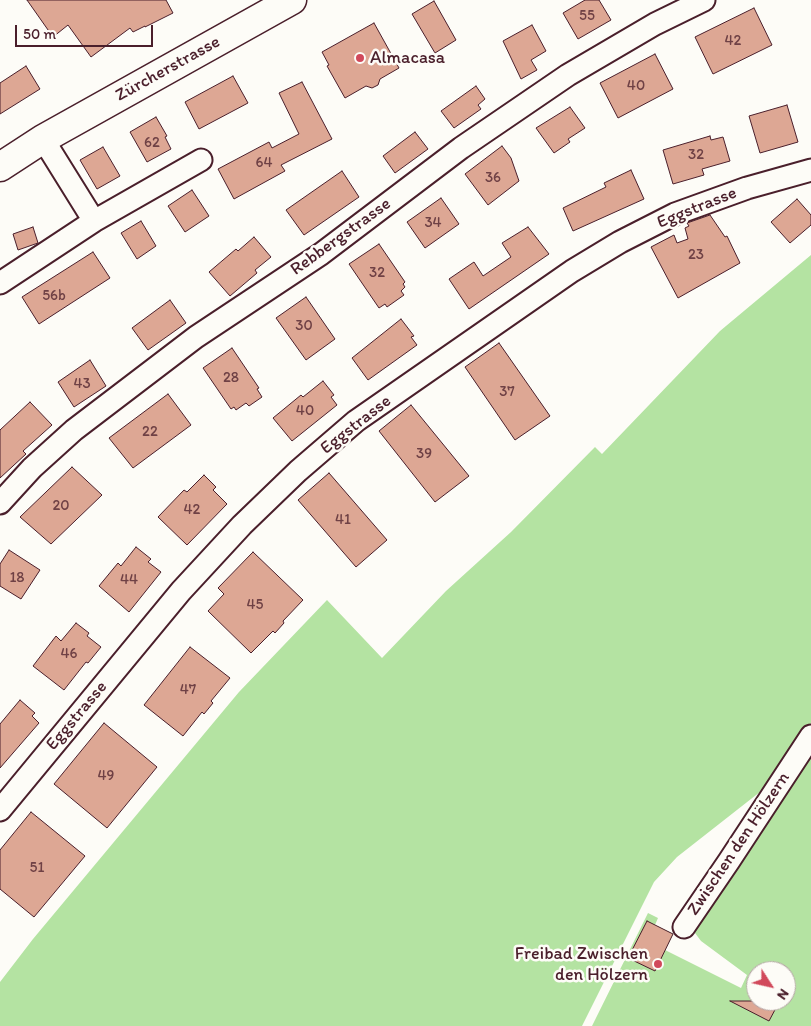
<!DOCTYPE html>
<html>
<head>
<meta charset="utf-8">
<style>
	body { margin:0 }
	#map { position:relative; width:811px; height:1026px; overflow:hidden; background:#fdfcf7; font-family:Itim,sans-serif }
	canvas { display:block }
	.north { position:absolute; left:746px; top:961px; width:50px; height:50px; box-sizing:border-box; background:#fdfcf7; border:1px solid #b5a4a5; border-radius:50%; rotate:125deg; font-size:14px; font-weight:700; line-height:20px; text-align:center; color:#4a1f2b }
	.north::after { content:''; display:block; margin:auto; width:18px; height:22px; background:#d1495b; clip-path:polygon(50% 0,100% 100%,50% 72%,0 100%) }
	.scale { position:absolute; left:15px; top:25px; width:138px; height:22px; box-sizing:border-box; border:2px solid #4a1f2b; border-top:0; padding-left:6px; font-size:15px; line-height:18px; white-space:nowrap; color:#4a1f2b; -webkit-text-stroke:4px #fdfcf7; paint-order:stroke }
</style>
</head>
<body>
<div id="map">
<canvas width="811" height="1026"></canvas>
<div class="north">N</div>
<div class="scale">50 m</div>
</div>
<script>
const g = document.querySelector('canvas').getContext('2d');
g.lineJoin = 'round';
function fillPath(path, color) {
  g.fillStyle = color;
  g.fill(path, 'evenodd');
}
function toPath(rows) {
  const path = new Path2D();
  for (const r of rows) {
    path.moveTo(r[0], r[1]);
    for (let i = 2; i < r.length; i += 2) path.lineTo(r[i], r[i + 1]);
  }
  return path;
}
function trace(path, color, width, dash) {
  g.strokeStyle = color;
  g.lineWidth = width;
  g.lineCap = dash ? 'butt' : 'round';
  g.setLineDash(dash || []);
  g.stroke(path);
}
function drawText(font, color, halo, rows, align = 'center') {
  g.font = font + ' Itim,sans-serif';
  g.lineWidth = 5;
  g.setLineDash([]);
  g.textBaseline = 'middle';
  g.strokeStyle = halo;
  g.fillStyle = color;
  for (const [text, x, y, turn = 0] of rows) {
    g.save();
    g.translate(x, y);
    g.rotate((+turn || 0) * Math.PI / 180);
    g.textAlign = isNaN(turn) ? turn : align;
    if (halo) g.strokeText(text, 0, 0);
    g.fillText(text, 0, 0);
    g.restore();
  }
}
fillPath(toPath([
	[811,255,811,723,768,789,765,788,677,857,654,882,582,1026,0,1026,0,982,33,939,239,692,327,600,382,658,446,591,511,532,595,447,602,454,720,331],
	[811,755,811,1026,592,1026,648,913,658,918,655,925,673,934,665,950,741,988,747,975,701,941,695,933,695,927],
	[756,971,786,971,786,1001,756,1001]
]), '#b4e3a2');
const building = toPath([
	[27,0,166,0,173,13,145,27,145,26,133,32,130,28,91,57,68,25,53,37,27,0],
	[585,0,599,0,611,20,578,39,563,13,585,0],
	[434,1,456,40,435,53,412,14,434,1],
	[754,8,772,45,713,74,695,37,754,8],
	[374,23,399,68,380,79,378,85,372,88,366,86,345,98,327,66,329,65,322,52,374,23],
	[532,25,546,51,531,60,537,70,521,79,503,41,532,25],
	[655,54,673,89,618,118,600,83,655,54],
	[26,66,40,89,0,114,0,83,26,66],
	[233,76,248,103,199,129,185,102,233,76],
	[302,82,332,139,281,165,285,171,234,199,218,169,269,142,272,148,299,134,279,93,302,82],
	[476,86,485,99,478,105,481,109,454,128,441,111,476,86],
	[787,105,798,142,760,153,749,116,787,105],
	[570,107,585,128,568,139,570,142,554,153,536,128,570,107],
	[156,117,167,136,165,137,171,149,147,162,130,132,156,117],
	[415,132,428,149,395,173,383,156,415,132],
	[710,136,711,140,723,137,730,161,702,169,704,175,673,184,663,150,710,136],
	[502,146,511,158,519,181,488,205,465,174,502,146],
	[103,147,120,176,97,189,80,160,103,147],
	[631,170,644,199,573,231,563,208,606,187,604,183,631,170],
	[342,171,359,197,304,235,286,210,342,171],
	[192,190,209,216,185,232,168,206,192,190],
	[441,198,459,224,425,248,407,222,441,198],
	[797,199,811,215,811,225,790,243,771,222,797,199],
	[710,215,725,237,727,236,740,263,678,298,651,247,674,235,677,243,688,239,685,228,689,226,687,223,710,215],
	[141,221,156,246,137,259,121,233,141,221],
	[33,227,38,243,18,250,13,234,33,227],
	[528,227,549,254,469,309,449,279,474,262,483,276,511,257,502,243,528,227],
	[254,237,271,257,255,270,257,273,230,296,209,272,236,249,238,251,254,237],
	[379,244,405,282,403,284,405,287,401,291,404,295,387,307,385,304,379,308,349,264,379,244],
	[93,252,110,278,39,324,22,297,93,252],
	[306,297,335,339,306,360,276,318,306,297],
	[170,300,186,323,148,350,132,328,170,300],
	[401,319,414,336,411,337,417,345,368,380,352,358,401,319],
	[499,343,550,416,515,440,465,367,499,343],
	[232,348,259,388,257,389,262,397,249,406,246,403,236,410,234,407,231,409,203,368,232,348],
	[90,360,106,386,74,407,58,382,90,360],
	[323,381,334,395,331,397,337,405,292,441,273,418,301,395,303,397,323,381],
	[168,394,191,425,133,468,109,438,168,394],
	[30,402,52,425,23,451,26,454,0,478,0,430,30,402],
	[411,405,469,476,435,502,379,431,411,405],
	[72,467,102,495,51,544,20,517,72,467],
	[329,473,387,540,356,567,298,500,329,473],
	[204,475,216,487,213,490,227,504,187,545,158,517,184,490,187,492,204,475],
	[136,547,151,559,148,562,161,572,129,612,99,586,118,563,121,566,136,547],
	[9,550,40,570,21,599,0,586,0,564,9,550],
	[253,552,303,600,283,621,284,623,275,633,273,631,251,653,208,611,224,594,218,588,253,552],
	[76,623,89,633,87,636,101,647,88,663,86,662,64,690,33,666,56,636,61,641,76,623],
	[190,647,230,678,211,701,213,703,204,714,202,712,183,736,144,705,190,647],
	[20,700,35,713,32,716,39,723,0,768,0,724,20,700],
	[104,723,157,767,107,828,54,784,104,723],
	[31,812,85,856,34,917,0,889,0,850,31,812],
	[647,921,673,934,655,971,628,958,647,921],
	[730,1001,767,1001,777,1006,769,1021,730,1001]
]);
fillPath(building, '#dda794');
trace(building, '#4a1f2b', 1);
const street = toPath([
	[43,139,94,221],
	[0,283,94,221,201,160],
	[0,503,32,468,74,430,196,337,321,254,461,148,568,75,655,24,704,0],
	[0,810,181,591,242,525,298,471,356,421,572,271,620,242,675,214,747,188,811,170],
	[684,927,729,861,811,736]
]);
const secondary = toPath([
	[0,167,43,139,292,0]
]);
trace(street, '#4a1f2b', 25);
trace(secondary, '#4a1f2b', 31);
trace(street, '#fdfcf7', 21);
trace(secondary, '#fdfcf7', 28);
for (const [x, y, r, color] of [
	[360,58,5,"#d1495b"],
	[658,964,5,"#d1495b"]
]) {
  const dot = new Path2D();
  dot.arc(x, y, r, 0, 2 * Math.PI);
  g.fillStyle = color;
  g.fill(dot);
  trace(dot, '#fdfcf7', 2);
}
drawText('15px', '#6f4145', null, [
	["55",587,16],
	["42",733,41],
	["40",636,86],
	["62",152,143],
	["32",696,155],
	["64",264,163],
	["36",493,178],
	["34",433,223],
	["23",696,255],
	["32",377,273],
	["56b",54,296],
	["30",304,326],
	["28",231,378],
	["43",82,384],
	["37",507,392],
	["40",305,411],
	["22",150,432],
	["39",424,454],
	["20",61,506],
	["42",192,510],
	["41",343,520],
	["18",17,578],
	["44",129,580],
	["45",255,605],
	["46",69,654],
	["47",188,690],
	["49",106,776],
	["51",37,868]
]);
drawText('18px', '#4a1f2b', '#fdfcf7', [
	["Almacasa",370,58],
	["Freibad Zwischen",648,954,"right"],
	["den Hölzern",648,975,"right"]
], 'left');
drawText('18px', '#4a1f2b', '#fdfcf7', [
	["Zürcherstrasse",168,69,-29],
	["Eggstrasse",697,208,-22],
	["Rebbergstrasse",341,237,-36],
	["Eggstrasse",356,425,-38],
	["Eggstrasse",77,716,-50],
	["Zwischen den Hölzern",739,844,-56]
]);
</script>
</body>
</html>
